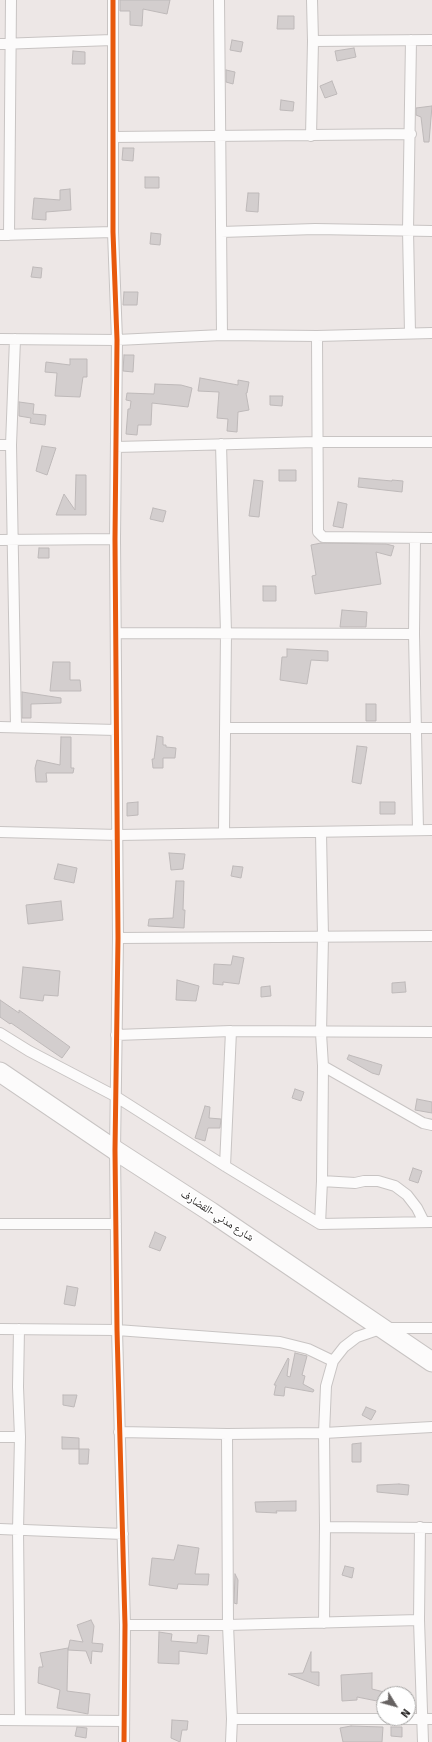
<!DOCTYPE html>
<html>
<head>
<meta charset="utf-8">
<style>
	body { margin:0 }
	#map { position:relative; width:432px; height:1742px; overflow:hidden; background:#ede7e6; font-family:Signika,sans-serif }
	canvas { display:block }
	.north { position:absolute; left:376px; top:1686px; width:40px; height:40px; box-sizing:border-box; background:#fff; border:1px solid #a5a4a3; border-radius:50%; rotate:127deg; font-size:11px; font-weight:700; line-height:16px; text-align:center; color:#1e1b1a }
	.north::after { content:''; display:block; margin:auto; width:14px; height:18px; background:#666261; clip-path:polygon(50% 0,100% 100%,50% 72%,0 100%) }
</style>
</head>
<body>
<div id="map">
<canvas width="432" height="1742"></canvas>
<div class="north">N</div>
</div>
<script>
const g = document.querySelector('canvas').getContext('2d');
g.lineJoin = 'round';
function fillPath(path, color) {
  g.fillStyle = color;
  g.fill(path, 'evenodd');
}
function toPath(rows) {
  const path = new Path2D();
  for (const r of rows) {
    path.moveTo(r[0], r[1]);
    for (let i = 2; i < r.length; i += 2) path.lineTo(r[i], r[i + 1]);
  }
  return path;
}
function trace(path, color, width, dash) {
  g.strokeStyle = color;
  g.lineWidth = width;
  g.lineCap = dash ? 'butt' : 'round';
  g.setLineDash(dash || []);
  g.stroke(path);
}
function drawText(font, color, halo, rows, align = 'center') {
  g.font = font + ' Signika,"Noto Naskh Arabic",sans-serif';
  g.lineWidth = 3;
  g.setLineDash([]);
  g.textBaseline = 'middle';
  g.strokeStyle = halo;
  g.fillStyle = color;
  for (const [text, x, y, turn = 0] of rows) {
    g.save();
    g.translate(x, y);
    g.rotate((+turn || 0) * Math.PI / 180);
    g.textAlign = isNaN(turn) ? turn : align;
    if (halo) g.strokeText(text, 0, 0);
    g.fillText(text, 0, 0);
    g.restore();
  }
}
const building = toPath([
	[120,0,170,0,167,14,143,9,142,26,130,25,130,11,120,11,120,0],
	[278,16,294,16,294,29,277,29,278,16],
	[232,40,243,42,241,52,230,50,232,40],
	[354,48,356,57,337,61,335,51,354,48],
	[73,51,85,52,85,64,72,64,73,51],
	[226,70,235,72,233,84,226,82,226,70],
	[332,81,337,94,325,98,320,86,332,81],
	[281,100,294,102,293,111,280,110,281,100],
	[432,106,429,142,424,142,421,117,416,115,416,108,432,106],
	[123,148,134,148,133,161,122,160,123,148],
	[145,177,159,177,159,188,145,188,145,177],
	[70,189,71,210,46,212,46,220,32,219,34,198,60,200,60,190,70,189],
	[248,193,259,193,258,212,246,211,248,193],
	[151,233,161,234,160,245,150,244,151,233],
	[33,267,42,268,41,278,31,277,33,267],
	[124,292,138,292,137,305,123,305,124,292],
	[124,355,134,355,133,372,123,371,124,355],
	[70,359,87,359,87,377,83,377,80,397,55,396,57,373,45,372,46,362,70,365,70,359],
	[200,378,238,385,238,380,249,382,247,393,246,393,249,410,238,412,237,432,227,431,228,419,217,418,219,392,198,391,200,378],
	[155,384,181,385,192,388,188,407,152,403,151,425,138,425,137,435,126,434,128,409,130,409,131,401,126,400,127,393,154,394,155,384],
	[270,396,283,396,282,406,270,405,270,396],
	[19,402,34,404,33,414,46,415,45,425,30,423,31,418,19,416,19,402],
	[42,446,56,448,47,475,36,471,42,446],
	[279,470,296,470,296,481,279,481,279,470],
	[76,475,86,475,86,515,56,515,64,494,75,510,76,475],
	[359,478,392,481,392,480,403,481,402,492,358,487,359,478],
	[254,480,263,481,259,517,249,516,254,480],
	[338,502,347,504,343,528,333,526,338,502],
	[153,508,166,511,163,522,150,519,153,508],
	[321,543,386,544,394,546,391,556,376,552,381,584,315,594,312,576,316,575,311,545,321,543],
	[39,548,49,548,49,558,38,558,39,548],
	[263,586,276,586,276,601,263,601,263,586],
	[342,610,367,612,366,627,340,627,342,610],
	[287,649,328,651,328,661,311,660,307,684,280,680,282,657,287,657,287,649],
	[53,662,70,662,70,680,80,680,81,691,50,691,53,662],
	[22,692,61,698,61,703,31,704,31,718,22,718,22,692],
	[366,704,376,704,376,721,366,721,366,704],
	[157,736,163,737,163,745,166,745,166,747,176,748,175,758,163,758,163,768,153,768,152,759,154,759,157,736],
	[61,737,71,737,71,768,74,768,73,773,46,773,47,782,36,782,35,768,37,760,60,765,61,737],
	[357,746,367,747,361,784,352,782,357,746],
	[138,802,138,815,127,816,127,803,138,802],
	[380,802,395,802,395,814,380,814,380,802],
	[169,853,185,854,183,869,171,870,169,853],
	[58,864,77,868,74,883,54,879,58,864],
	[233,866,243,867,241,878,231,876,233,866],
	[176,881,184,881,183,910,185,910,184,928,148,926,149,919,173,918,176,881],
	[61,901,63,920,28,924,26,905,61,901],
	[233,956,244,958,239,984,223,982,223,985,213,984,214,964,231,965,233,956],
	[23,967,60,971,58,996,44,995,43,1001,20,998,23,967],
	[177,980,199,986,196,1001,176,1000,177,980],
	[405,982,406,992,392,993,392,983,405,982],
	[270,986,271,996,261,997,261,987,270,986],
	[0,1000,19,1013,19,1010,70,1047,62,1058,11,1023,10,1024,0,1017,0,1000],
	[349,1055,382,1065,379,1075,372,1073,347,1059,349,1055],
	[295,1089,304,1092,301,1101,292,1098,295,1089],
	[417,1099,432,1102,432,1113,415,1110,417,1099],
	[205,1106,210,1107,209,1118,221,1119,220,1128,208,1128,205,1141,195,1138,205,1106],
	[413,1168,422,1171,418,1183,409,1180,413,1168],
	[155,1232,166,1237,160,1251,149,1247,155,1232],
	[67,1286,78,1288,75,1306,64,1304,67,1286],
	[295,1353,307,1356,302,1375,305,1376,303,1384,314,1390,313,1392,285,1387,284,1396,274,1395,276,1385,274,1385,288,1358,289,1359,287,1376,290,1377,295,1353],
	[63,1395,77,1395,74,1407,63,1405,63,1395],
	[366,1407,376,1411,371,1420,362,1415,366,1407],
	[62,1437,79,1438,79,1449,62,1449,62,1437],
	[361,1443,361,1462,352,1462,352,1444,361,1443],
	[79,1449,89,1449,88,1464,79,1464,79,1449],
	[399,1484,409,1485,408,1495,377,1492,377,1485,399,1484],
	[296,1501,296,1511,276,1511,277,1513,256,1512,255,1502,296,1501],
	[178,1545,199,1548,195,1574,209,1574,208,1585,178,1584,177,1589,149,1585,152,1558,174,1560,178,1545],
	[345,1566,354,1568,352,1578,342,1575,345,1566],
	[235,1574,238,1580,237,1604,234,1603,235,1574],
	[91,1620,94,1626,92,1643,103,1644,102,1652,92,1651,91,1664,86,1651,68,1650,67,1691,90,1694,88,1714,57,1708,60,1690,38,1683,39,1667,43,1667,40,1653,68,1648,68,1650,70,1640,83,1642,77,1625,91,1620],
	[159,1632,172,1634,171,1641,197,1643,198,1635,209,1636,207,1654,179,1651,179,1664,158,1663,159,1632],
	[311,1652,311,1672,319,1672,319,1686,288,1674,303,1673,311,1652],
	[372,1673,372,1689,384,1692,382,1702,357,1697,357,1700,342,1701,341,1675,372,1673],
	[172,1720,188,1721,187,1730,182,1730,180,1742,171,1738,172,1720],
	[351,1726,383,1727,382,1742,343,1742,340,1728,351,1726],
	[77,1727,87,1728,86,1738,75,1736,77,1727],
	[391,1727,402,1727,402,1737,391,1736,391,1727]
]);
fillPath(building, '#d3cece');
trace(building, '#beb9b9', 1);
const street = toPath([
	[113,0,113,232,117,340,115,539,118,938,115,1150,117,1330,125,1625,124,1742],
	[219,0,222,335],
	[313,41,432,40],
	[0,44,112,40],
	[311,136,313,41,312,0],
	[113,137,411,134],
	[221,232,315,229,432,231],
	[0,235,113,232],
	[9,235,11,0],
	[410,333,408,230,411,40],
	[317,336,318,532,323,537,432,538],
	[0,339,117,340,222,335,317,336,432,333],
	[15,339,11,445,16,727],
	[221,444,226,633,224,832],
	[0,445,11,445],
	[116,447,316,442,432,442],
	[415,538,414,634,418,830],
	[0,540,115,539],
	[116,633,414,634],
	[0,727,116,730],
	[225,728,432,728],
	[0,832,118,835,432,830],
	[118,938,432,936],
	[0,1033,29,1051,115,1096,225,1166,320,1224,432,1222],
	[116,1035,231,1031,432,1032],
	[323,1066,423,1123,432,1125],
	[225,1166,231,1031],
	[322,1181,355,1183,364,1181,378,1181,395,1186,407,1195,417,1208,424,1222],
	[0,1224,116,1224],
	[320,1224,322,1181,323,1066,321,1033,323,937,321,833],
	[0,1329,117,1330,280,1342,308,1349,333,1361],
	[19,1329,18,1387,20,1437,18,1530,20,1719],
	[119,1432,227,1434,324,1433,432,1427],
	[227,1434,228,1625,232,1719,231,1742],
	[0,1437,20,1437],
	[325,1527,432,1528],
	[420,1527,419,1620,423,1742],
	[0,1529,123,1534],
	[324,1623,325,1527,324,1433,326,1386,333,1361,344,1347,357,1337,383,1328,432,1328],
	[125,1625,228,1625,419,1620],
	[232,1719,432,1719],
	[0,1720,124,1721]
]);
const highway = toPath([
	[0,1072,115,1150,211,1212,432,1362]
]);
trace(street, '#c8c4c3', 12);
trace(highway, '#c8c4c3', 21);
trace(street, '#fcfbfb', 10);
trace(highway, '#fcfbfb', 19);
trace(toPath([
	[113,0,113,232,117,340,115,539,118,938,115,1150,117,1330,125,1625,124,1742]
]), '#e8590c', 5);
drawText('11px', '#1e1b1a', '#fff', [
	["شارع مدني -القضارف",217,1216,33]
]);
</script>
</body>
</html>
